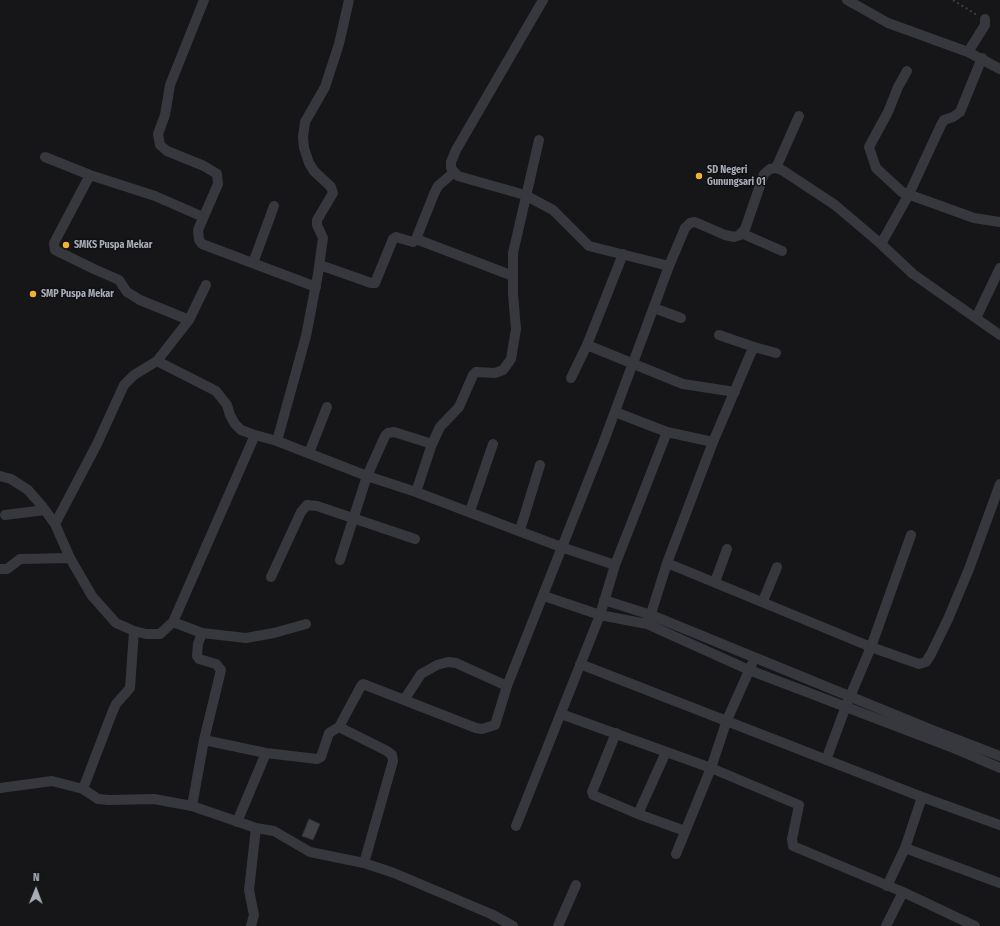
<!DOCTYPE html>
<html>
<head>
<meta charset="utf-8">
<style>
	body { margin:0 }
	#map { position:relative; width:1000px; height:926px; overflow:hidden; background:#161618; font-family:"Fira Sans Condensed",sans-serif }
	canvas { display:block }
	.north { position:absolute; left:16px; top:870px; width:40px; height:40px; -webkit-text-stroke:3px #111113; paint-order:stroke; rotate:1deg; font-size:11px; font-weight:700; line-height:16px; text-align:center; color:#a8adb8 }
	.north::after { content:''; display:block; margin:auto; width:14px; height:18px; background:#a8adb8; clip-path:polygon(50% 0,100% 100%,50% 72%,0 100%) }
</style>
</head>
<body>
<div id="map">
<canvas width="1000" height="926"></canvas>
<div class="north">N</div>
</div>
<script>
const g = document.querySelector('canvas').getContext('2d');
g.lineJoin = 'round';
function fillPath(path, color) {
  g.fillStyle = color;
  g.fill(path, 'evenodd');
}
function toPath(rows) {
  const path = new Path2D();
  for (const r of rows) {
    path.moveTo(r[0], r[1]);
    for (let i = 2; i < r.length; i += 2) path.lineTo(r[i], r[i + 1]);
  }
  return path;
}
function trace(path, color, width, dash) {
  g.strokeStyle = color;
  g.lineWidth = width;
  g.lineCap = dash ? 'butt' : 'round';
  g.setLineDash(dash || []);
  g.stroke(path);
}
function drawText(font, color, halo, rows, align = 'center') {
  g.font = font + ' "Fira Sans Condensed",sans-serif';
  g.lineWidth = 3;
  g.setLineDash([]);
  g.textBaseline = 'middle';
  g.strokeStyle = halo;
  g.fillStyle = color;
  for (const [text, x, y, turn = 0] of rows) {
    g.save();
    g.translate(x, y);
    g.rotate((+turn || 0) * Math.PI / 180);
    g.textAlign = isNaN(turn) ? turn : align;
    if (halo) g.strokeText(text, 0, 0);
    g.fillText(text, 0, 0);
    g.restore();
  }
}
const building = toPath([
	[309,819,320,824,313,840,302,836,309,819]
]);
fillPath(building, '#404145');
trace(building, '#303034', 1);
trace(toPath([
	[953,0,977,15]
]), '#3d3f44', 2, [2, 3]);
trace(toPath([
	[204,0,170,85,165,115,158,134,160,145,167,151,204,166,217,174,218,184,198,230,199,240,202,244,316,287],
	[543,0,456,150,451,162,451,168,458,176,525,195,553,210,589,246,669,266],
	[847,0,888,23,968,52,1000,69],
	[968,52,985,25,985,19],
	[907,71,898,87,888,112,869,147,876,168,902,192,974,218,1000,222],
	[45,157,90,175,155,196,203,217],
	[776,168,799,116],
	[90,175,54,243,55,250,94,269,119,280,127,292,140,300,189,320],
	[741,233,782,251],
	[416,239,513,276],
	[881,244,909,194,941,125,944,120,953,117,960,112,982,58],
	[623,254,587,345,683,384,735,392],
	[253,263,274,206],
	[320,265,371,283,375,283,393,239,396,237,413,242,416,239,434,194,438,186,453,173],
	[654,308,681,318],
	[976,318,1000,268],
	[719,335,754,347],
	[157,361,216,391,227,405,230,415,235,424,241,430,255,435],
	[571,378,587,345],
	[615,412,667,432,713,442],
	[277,441,306,336,318,274,323,238,317,225,317,220,333,193,331,187,314,171,309,163,304,148,303,137,305,122,325,87,339,44,349,0],
	[309,453,327,407],
	[0,476,11,479,28,490,42,506,55,524,70,558,92,596,116,623,134,631],
	[416,492,432,444,440,427,459,407,473,375,476,372,495,373,503,370,511,359,516,329,513,294,513,253,539,140],
	[470,511,493,444],
	[5,515,45,510],
	[55,524,97,444,124,385,134,375,157,361,189,320,206,285],
	[520,530,540,465],
	[340,560,367,476,385,436,388,433,394,432,432,444],
	[667,563,871,647,919,664,926,662,931,654,948,619,969,569,1000,484],
	[0,569,7,569,20,559,70,558],
	[271,577,301,512,307,505,317,506,415,539],
	[715,582,727,549],
	[544,596,600,615,647,624,749,670,951,747,1000,768],
	[604,600,651,615,932,730,1000,756],
	[763,601,777,567],
	[649,620,667,563,713,442,750,355,754,347,776,353],
	[173,622,202,633,198,644,197,656,199,659,216,664,221,670,204,740,192,806],
	[202,633,246,638,274,633,306,624],
	[580,664,922,797,1000,825],
	[404,700,421,674,437,665,448,662,456,663,507,686],
	[561,714,711,768,799,805,792,839,793,846,903,892,975,926],
	[339,727,387,751,392,755,393,761,364,863],
	[616,733,592,792,593,795,638,814,685,831],
	[204,740,266,753,317,759,321,757,329,733,339,727,361,686,363,684,476,728,482,729,495,725,507,686,604,441,669,266,685,228,690,223,695,222,725,235,734,237,740,235,745,229,764,174,770,169,776,168,782,170,835,205,881,244,913,274,1000,335],
	[826,760,846,706,871,647,911,535],
	[0,788,52,781,83,789,98,799,109,800,154,799,192,806,256,828,274,831,310,852,364,863,394,873,491,914,513,926],
	[83,789,112,713,116,704,130,688,134,631,146,634,160,634,173,622,255,435,277,441,367,476,416,492,561,547,615,565],
	[638,814,666,752],
	[237,822,266,753],
	[516,826,600,615,615,565,667,432],
	[905,848,1000,883],
	[676,854,711,768,727,720,752,664],
	[887,886,905,848,922,797],
	[251,926,254,915,249,890,256,828],
	[558,926,576,885],
	[886,926,903,892]
]), '#37383d', 10);
for (const [x, y, r, color] of [
	[699,176,4,"#f2b134"],
	[66,245,4,"#f2b134"],
	[33,294,4,"#f2b134"]
]) {
  const dot = new Path2D();
  dot.arc(x, y, r, 0, 2 * Math.PI);
  g.fillStyle = color;
  g.fill(dot);
  trace(dot, '#111113', 1.5);
}
drawText('bold 10px', '#a8adb8', '#111113', [
	["SD Negeri",707,170],
	["Gunungsari 01",707,182],
	["SMKS Puspa Mekar",74,245],
	["SMP Puspa Mekar",41,294]
], 'left');
</script>
</body>
</html>
